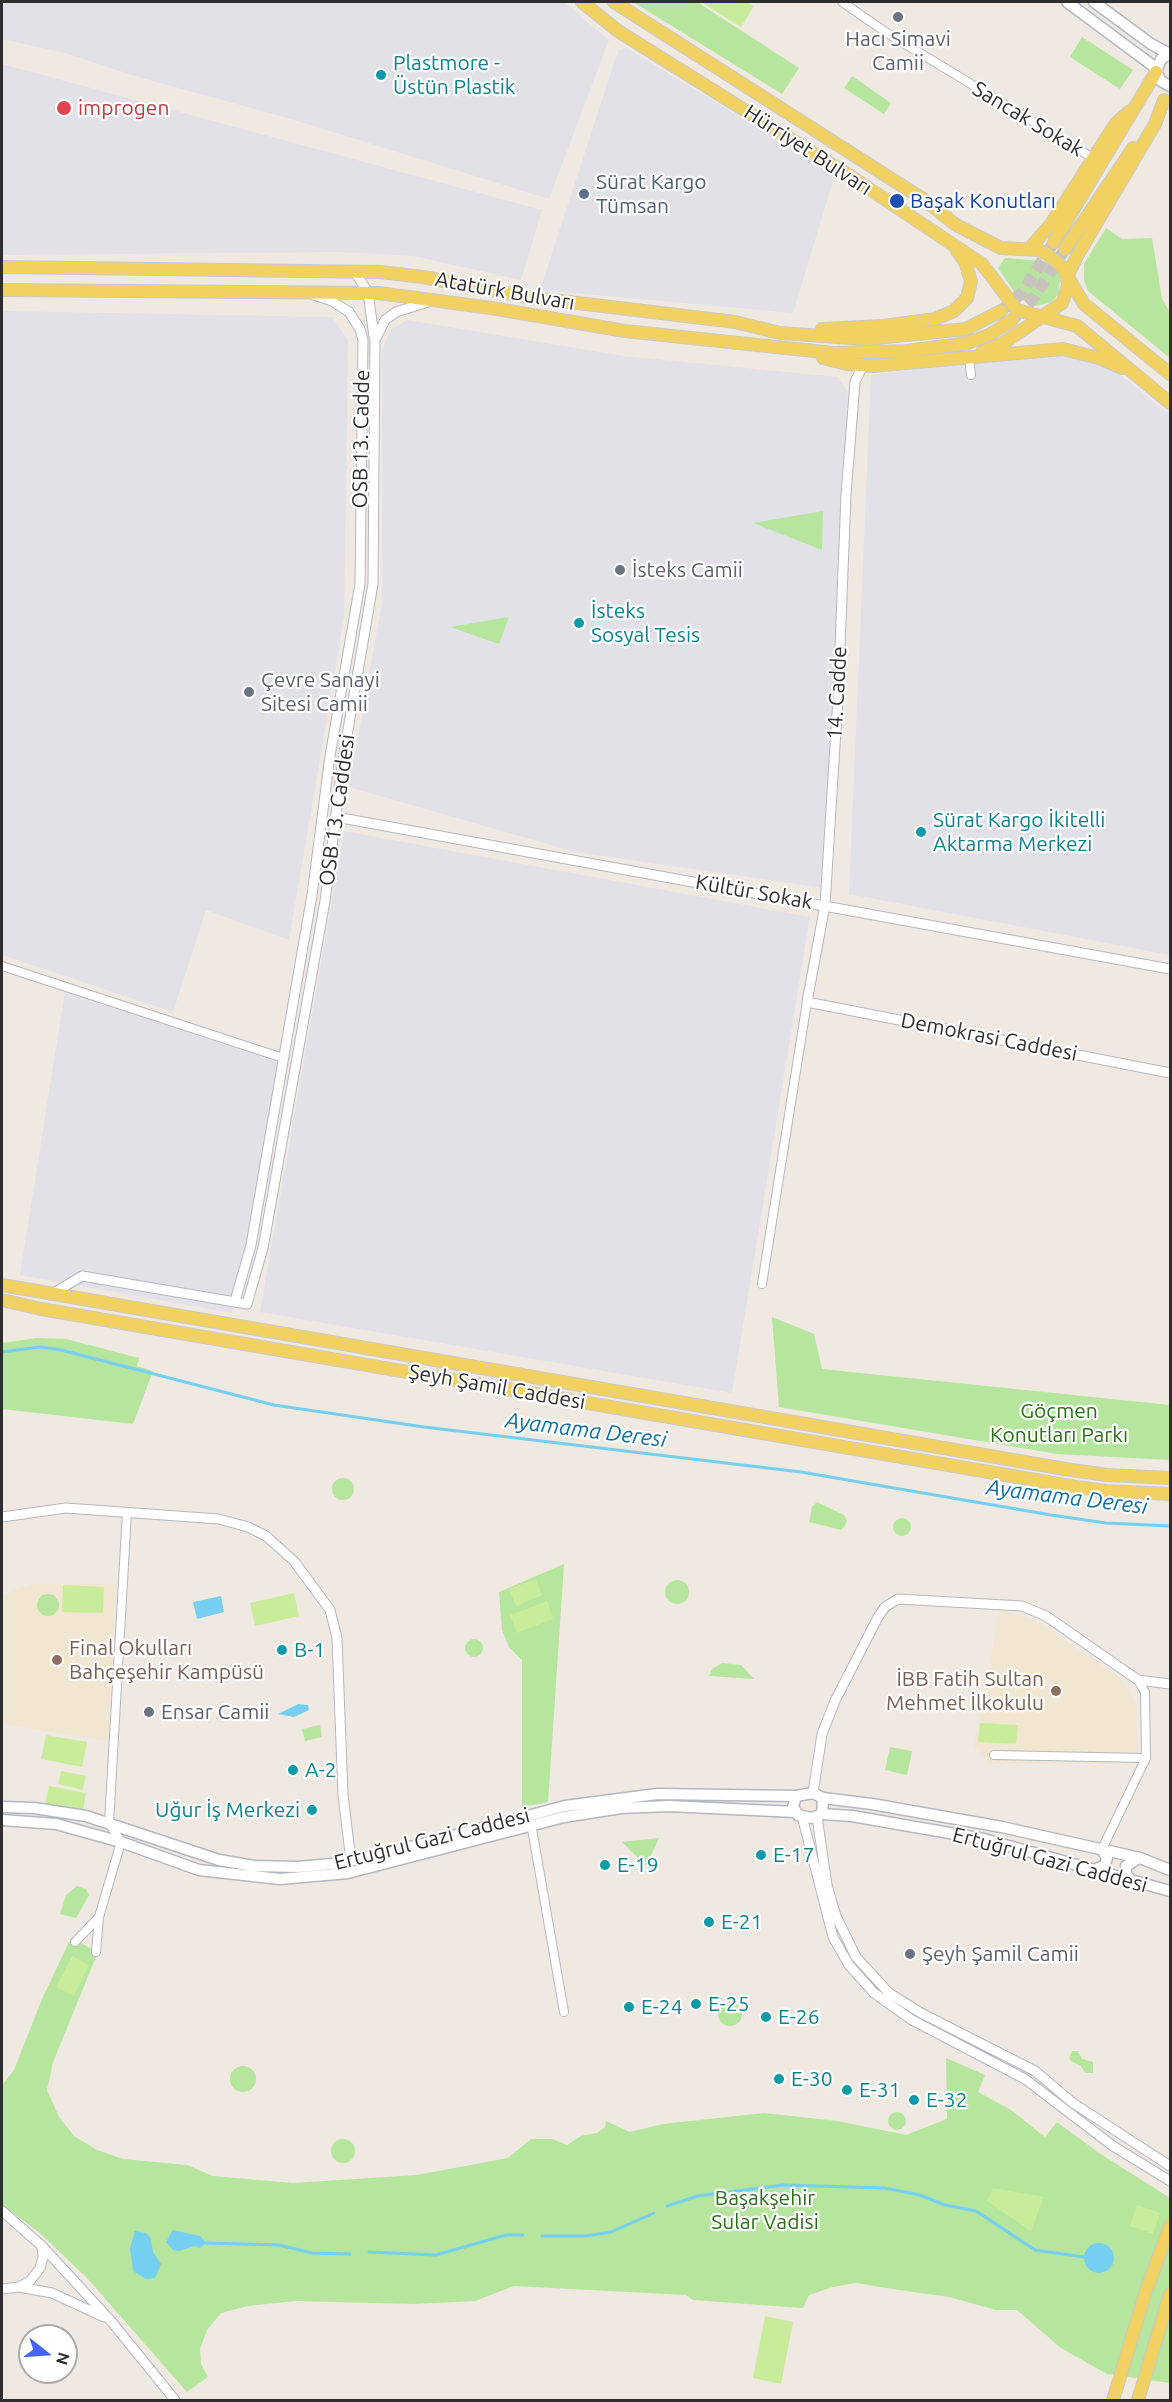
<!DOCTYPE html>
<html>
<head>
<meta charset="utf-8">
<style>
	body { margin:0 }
	#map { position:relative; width:1172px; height:2402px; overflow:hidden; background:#efe9e1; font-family:Ubuntu,sans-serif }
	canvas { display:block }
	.frame { position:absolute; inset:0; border:3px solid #2e2e2e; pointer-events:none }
	.north { position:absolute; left:18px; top:2324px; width:60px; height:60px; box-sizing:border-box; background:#fff; border:2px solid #ababab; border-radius:50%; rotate:107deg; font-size:16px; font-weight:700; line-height:24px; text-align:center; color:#2e2e2e }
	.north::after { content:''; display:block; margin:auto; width:21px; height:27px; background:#4264fb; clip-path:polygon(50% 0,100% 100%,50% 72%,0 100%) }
</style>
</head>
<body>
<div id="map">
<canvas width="1172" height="2402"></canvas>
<div class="frame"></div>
<div class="north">N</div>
</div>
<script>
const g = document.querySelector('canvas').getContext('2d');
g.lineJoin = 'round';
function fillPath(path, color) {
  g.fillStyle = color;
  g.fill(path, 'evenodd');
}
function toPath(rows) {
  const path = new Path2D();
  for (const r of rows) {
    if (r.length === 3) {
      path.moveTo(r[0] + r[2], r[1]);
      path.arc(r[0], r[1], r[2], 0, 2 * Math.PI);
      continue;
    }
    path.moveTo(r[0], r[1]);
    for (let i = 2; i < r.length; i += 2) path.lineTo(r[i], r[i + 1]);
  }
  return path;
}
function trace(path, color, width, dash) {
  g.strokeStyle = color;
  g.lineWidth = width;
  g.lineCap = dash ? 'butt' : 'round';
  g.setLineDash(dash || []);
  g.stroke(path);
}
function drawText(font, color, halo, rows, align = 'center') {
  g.font = font + ' Ubuntu,sans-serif';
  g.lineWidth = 4.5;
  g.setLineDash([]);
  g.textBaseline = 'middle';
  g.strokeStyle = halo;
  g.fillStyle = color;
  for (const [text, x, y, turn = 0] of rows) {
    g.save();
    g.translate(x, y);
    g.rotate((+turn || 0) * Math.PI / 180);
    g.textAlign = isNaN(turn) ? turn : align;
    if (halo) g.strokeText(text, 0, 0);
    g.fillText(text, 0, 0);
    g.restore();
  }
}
fillPath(toPath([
	[2,2,564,2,609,40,549,199,291,119,135,76,65,53,2,39],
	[626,48,835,174,793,313,540,290,615,60,619,50],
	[2,64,542,210,521,280,413,256,339,252,2,255],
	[2,311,332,317,348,340,344,618,289,940,206,910,173,1012,2,955],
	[407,320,624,356,838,377,848,393,824,888,575,852,349,787,382,603,382,351,390,330],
	[1063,351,1078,353,1118,373,1170,415,1170,955,849,894,871,375],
	[344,831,810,917,732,1393,260,1312],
	[65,991,283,1064,232,1313,20,1275]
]), '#e3e1e8');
fillPath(toPath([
	[34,1584,115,1584,110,1741,2,1724,2,1595],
	[1000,1609,1037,1621,1119,1677,1137,1706,1138,1754,1135,1764,989,1764,974,1746]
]), '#f0e6d1');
fillPath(toPath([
	[633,2,697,2,799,68,782,94],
	[1082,37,1133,70,1120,89,1070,57],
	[852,76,891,103,884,114,844,88],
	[1106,228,1122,239,1152,238,1162,299,1170,312,1170,358,1088,291,1084,281,1084,264],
	[1005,258,1044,261,1051,265,1060,277,1059,292,1055,299,1049,303,1035,306,1017,296,998,268],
	[823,511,822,550,753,523],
	[509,617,499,644,450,627],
	[772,1317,814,1334,822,1369,1170,1405,1170,1460,1057,1454,779,1407],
	[36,1338,66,1339,139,1358,137,1366,153,1371,133,1424,2,1409,2,1343],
	[343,1489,11],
	[817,1502,844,1515,847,1521,844,1527,841,1530,809,1522,812,1507],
	[902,1527,9],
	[564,1564,548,1802,522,1807,522,1660,509,1647,502,1630,499,1592],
	[677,1592,12],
	[48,1605,11],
	[474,1648,9],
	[722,1663,741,1665,754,1679,709,1676,712,1669],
	[320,1725,322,1737,305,1741,302,1729],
	[890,1747,912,1751,907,1775,885,1770],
	[659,1838,646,1866,622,1842],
	[77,1886,86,1889,89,1895,76,1918,60,1914,66,1895],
	[71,1938,98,1952,53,2062,47,2090,59,2117,74,2136,97,2150,123,2159,187,2165,213,2176,293,2183,417,2175,508,2158,531,2139,553,2139,567,2145,581,2136,597,2133,605,2127,606,2121,630,2132,663,2124,764,2113,837,2121,906,2135,947,2119,946,2058,985,2075,978,2092,1011,2110,1045,2137,1057,2122,1099,2153,1170,2198,1170,2383,1107,2374,1061,2348,1017,2310,996,2310,949,2297,893,2289,856,2283,833,2287,809,2295,803,2308,693,2300,686,2295,514,2286,475,2301,413,2304,295,2301,248,2306,221,2313,207,2330,200,2349,201,2364,208,2377,187,2392,88,2279,40,2233,13,2213,2,2216,2,2085,14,2070,42,1999],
	[730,2014,12],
	[1072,2051,1078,2051,1082,2059,1093,2062,1093,2073,1085,2073,1081,2066,1071,2061,1069,2058],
	[243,2079,13],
	[897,2121,9],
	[343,2151,12]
]), '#b6e59e');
fillPath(toPath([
	[705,2,746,2,754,6,741,27,704,4],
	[536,1579,542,1595,516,1606,509,1589],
	[63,1585,104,1587,103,1613,62,1612],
	[294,1593,299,1616,255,1626,250,1603],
	[547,1601,553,1619,517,1633,510,1615],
	[980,1723,1018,1725,1016,1744,978,1742],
	[46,1735,87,1742,82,1767,41,1759],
	[61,1771,86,1776,83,1790,58,1784],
	[49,1786,86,1793,83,1811,45,1804],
	[72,1956,89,1965,74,1996,56,1987],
	[993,2188,1044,2197,1031,2231,987,2201],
	[1137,2205,1160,2213,1153,2234,1130,2226],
	[765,2316,793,2322,781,2384,753,2378]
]), '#c9ec9a');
fillPath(toPath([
	[221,1596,224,1612,197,1619,193,1602],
	[298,1704,308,1705,309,1710,294,1717,278,1714],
	[173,2230,200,2236,206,2243,200,2248,195,2246,179,2251,173,2250,166,2242],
	[135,2231,146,2233,151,2239,153,2252,161,2264,155,2278,146,2279,133,2271,130,2248],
	[1099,2258,15]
]), '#75cff0');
trace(toPath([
	[2,1352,40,1347,61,1350,274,1405,424,1427,801,1472,1051,1515,1106,1523,1170,1526],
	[667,2206,698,2196,783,2185,885,2188,920,2195,945,2205,976,2211,1035,2250,1084,2257],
	[542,2236,586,2236,611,2232,654,2213],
	[206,2243,279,2245,312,2253,350,2254],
	[369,2252,436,2255,506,2235,523,2235]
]), '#75cff0', 3);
trace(toPath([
	[1001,311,1022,293,1054,242],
	[1015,317,1032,300,1065,249]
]), '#c8c4bd', 12, [12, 6]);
const minor = toPath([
	[842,2,887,33,1093,158],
	[969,357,971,375],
	[2,966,283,1058],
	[762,1284,807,1002],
	[994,1755,1146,1758],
	[531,1823,564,2012],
	[1102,1849,1146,1758,1145,1692,1138,1680],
	[75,1942,99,1917],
	[96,1952,99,1917,121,1842,109,1823,127,1512]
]);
const tertiary = toPath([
	[354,271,368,292,374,337],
	[863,365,855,382,846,495,838,698,825,905,807,1002,1170,1073],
	[336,817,1170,969],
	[50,1295,82,1276,247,1304,263,1248,325,901,343,759,373,584,375,340,385,320,396,312,428,302],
	[235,1301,251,1245,312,895,330,756,360,584,363,340,360,329,349,312,332,301,314,295],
	[2,1517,66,1508,219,1519,248,1527,266,1536,294,1561,330,1610,337,1638,343,1795,351,1861],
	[813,1793,822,1734,835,1701,878,1617,885,1607,898,1599,1022,1606,1046,1616,1138,1680,1170,1684],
	[802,1816,833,1937,849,1965,874,1993,912,2020,1025,2079,1113,2146,1170,2181],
	[817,1817,827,1885,836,1916,856,1957,889,1993,921,2013,1035,2071,1073,2103,1170,2166],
	[2,2211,42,2246,111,2321,175,2400],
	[19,2287,30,2281,40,2268,43,2257,42,2246],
	[2,2289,19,2287,52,2293,104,2317]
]);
const secondary = toPath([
	[1067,2,1156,68],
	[1094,2,1151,44,1170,54],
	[1170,54,1161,59,1156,72,1161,81,1170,86],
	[813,1793,823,1798,822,1814,812,1818,798,1815,793,1807,796,1796,813,1793],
	[823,1798,872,1804,1002,1827,1140,1858,1170,1870],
	[2,1807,34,1808,86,1816,219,1860,254,1866,298,1867,332,1864,388,1853,565,1806,657,1794,796,1796],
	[822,1814,852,1816,984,1839,1170,1891],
	[2,1820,56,1824,121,1842,199,1870,280,1879,348,1873,564,1817,621,1808,669,1806,795,1812],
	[1094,1870,1105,1865,1107,1858,1102,1849],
	[1133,1882,1126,1874,1126,1866,1139,1858]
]);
const primary = toPath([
	[582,2,618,31,850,176,982,264,1017,310,1077,326,1170,403],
	[614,2,926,201,956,225,1001,248,1038,250,1047,254,1061,266,1084,304,1170,374],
	[1054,242,1156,72],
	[1029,249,1051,224,1116,123,1130,111],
	[1065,249,1133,148],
	[2,267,380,272,423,277,528,297,735,322,780,333,866,339,966,329,1001,311],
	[2,290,379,293,491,308,625,331,833,353,907,351,968,343,991,334,1012,320],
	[822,329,883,326,935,319,954,311,967,298,971,281,965,262,957,251],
	[982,352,1002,344,1062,303,1068,286,1067,277,1077,256,1155,124,1164,100],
	[823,358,847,364,873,366,1063,349,1102,359,1122,368],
	[2,1285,1065,1469,1107,1475,1170,1478],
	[2,1300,41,1309,1076,1487,1106,1491,1170,1494],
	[1113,2400,1146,2291,1170,2226],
	[1138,2400,1170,2294]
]);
trace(minor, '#b4b7c1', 10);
trace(tertiary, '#b4b7c1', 11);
trace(secondary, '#b4b7c1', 13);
trace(primary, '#c9c9c9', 14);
trace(minor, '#fff', 8);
trace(tertiary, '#fff', 9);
trace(secondary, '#fff', 10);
trace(primary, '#f2d163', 12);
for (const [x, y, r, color] of [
	[898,17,6,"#6b7280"],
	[381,75,6,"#0f9aa8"],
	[64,108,8,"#e0444e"],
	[584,194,6,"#5c6f8a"],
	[897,201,8,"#1a4fb4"],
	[620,570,6,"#6b7280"],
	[579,623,6,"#0f9aa8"],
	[249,692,6,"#6b7280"],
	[921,832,6,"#0f9aa8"],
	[282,1650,6,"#0f9aa8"],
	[57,1660,6,"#8d6e63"],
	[1056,1691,6,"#8d6e63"],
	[149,1712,6,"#6b7280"],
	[293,1770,6,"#0f9aa8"],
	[312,1810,6,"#0f9aa8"],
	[761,1855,6,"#0f9aa8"],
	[605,1865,6,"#0f9aa8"],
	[709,1922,6,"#0f9aa8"],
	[910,1954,6,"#6b7280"],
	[696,2004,6,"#0f9aa8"],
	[629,2007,6,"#0f9aa8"],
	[766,2017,6,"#0f9aa8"],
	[779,2079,6,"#0f9aa8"],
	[847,2090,6,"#0f9aa8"],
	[914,2100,6,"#0f9aa8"]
]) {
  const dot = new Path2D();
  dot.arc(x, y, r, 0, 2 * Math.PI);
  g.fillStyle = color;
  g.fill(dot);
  trace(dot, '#fff', 2);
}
drawText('21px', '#5b616d', '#fff', [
	["Hacı Simavi",898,39,"center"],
	["Camii",898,63,"center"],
	["İsteks Camii",632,570],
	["Çevre Sanayi",261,680],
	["Sitesi Camii",261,704],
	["Ensar Camii",161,1712],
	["Şeyh Şamil Camii",922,1954]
], 'left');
drawText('21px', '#0d838f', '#fff', [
	["Plastmore -",393,63],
	["Üstün Plastik",393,87],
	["İsteks",591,611],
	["Sosyal Tesis",591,635],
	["Sürat Kargo İkitelli",933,820],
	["Aktarma Merkezi",933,844],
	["B-1",294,1650],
	["A-2",305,1770],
	["Uğur İş Merkezi",300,1810,"right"],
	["E-17",773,1855],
	["E-19",617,1865],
	["E-21",721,1922],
	["E-25",708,2004],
	["E-24",641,2007],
	["E-26",778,2017],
	["E-30",791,2079],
	["E-31",859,2090],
	["E-32",926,2100]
], 'left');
drawText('21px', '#be3a42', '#fff', [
	["improgen",78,108]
], 'left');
drawText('21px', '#2e2e2e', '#fff', [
	["Sancak Sokak",1028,119,31],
	["Hürriyet Bulvarı",808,150,33],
	["Atatürk Bulvarı",505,291,10],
	["OSB 13. Cadde",361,439,-89],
	["14. Cadde",837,693,-87],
	["OSB 13. Caddesi",337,810,-82],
	["Kültür Sokak",754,892,10],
	["Demokrasi Caddesi",989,1037,11],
	["Şeyh Şamil Caddesi",497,1387,10],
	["Ertuğrul Gazi Caddesi",432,1839,-14],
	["Ertuğrul Gazi Caddesi",1050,1860,15]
]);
drawText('21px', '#4e5e75', '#fff', [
	["Sürat Kargo",596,182],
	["Tümsan",596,206]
], 'left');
drawText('21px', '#164399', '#fff', [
	["Başak Konutları",910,201]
], 'left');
drawText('21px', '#2c6e1b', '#fff', [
	["Göçmen",1059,1411],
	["Konutları Parkı",1059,1435],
	["Başakşehir",765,2198],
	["Sular Vadisi",765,2222]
]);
drawText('21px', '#785e54', '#fff', [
	["Final Okulları",69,1648],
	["Bahçeşehir Kampüsü",69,1672],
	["İBB Fatih Sultan",1044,1679,"right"],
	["Mehmet İlkokulu",1044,1703,"right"]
], 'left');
drawText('italic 22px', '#0d6fa3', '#fff', [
	["Ayamama Deresi",586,1430,7],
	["Ayamama Deresi",1067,1497,7]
]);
</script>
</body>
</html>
